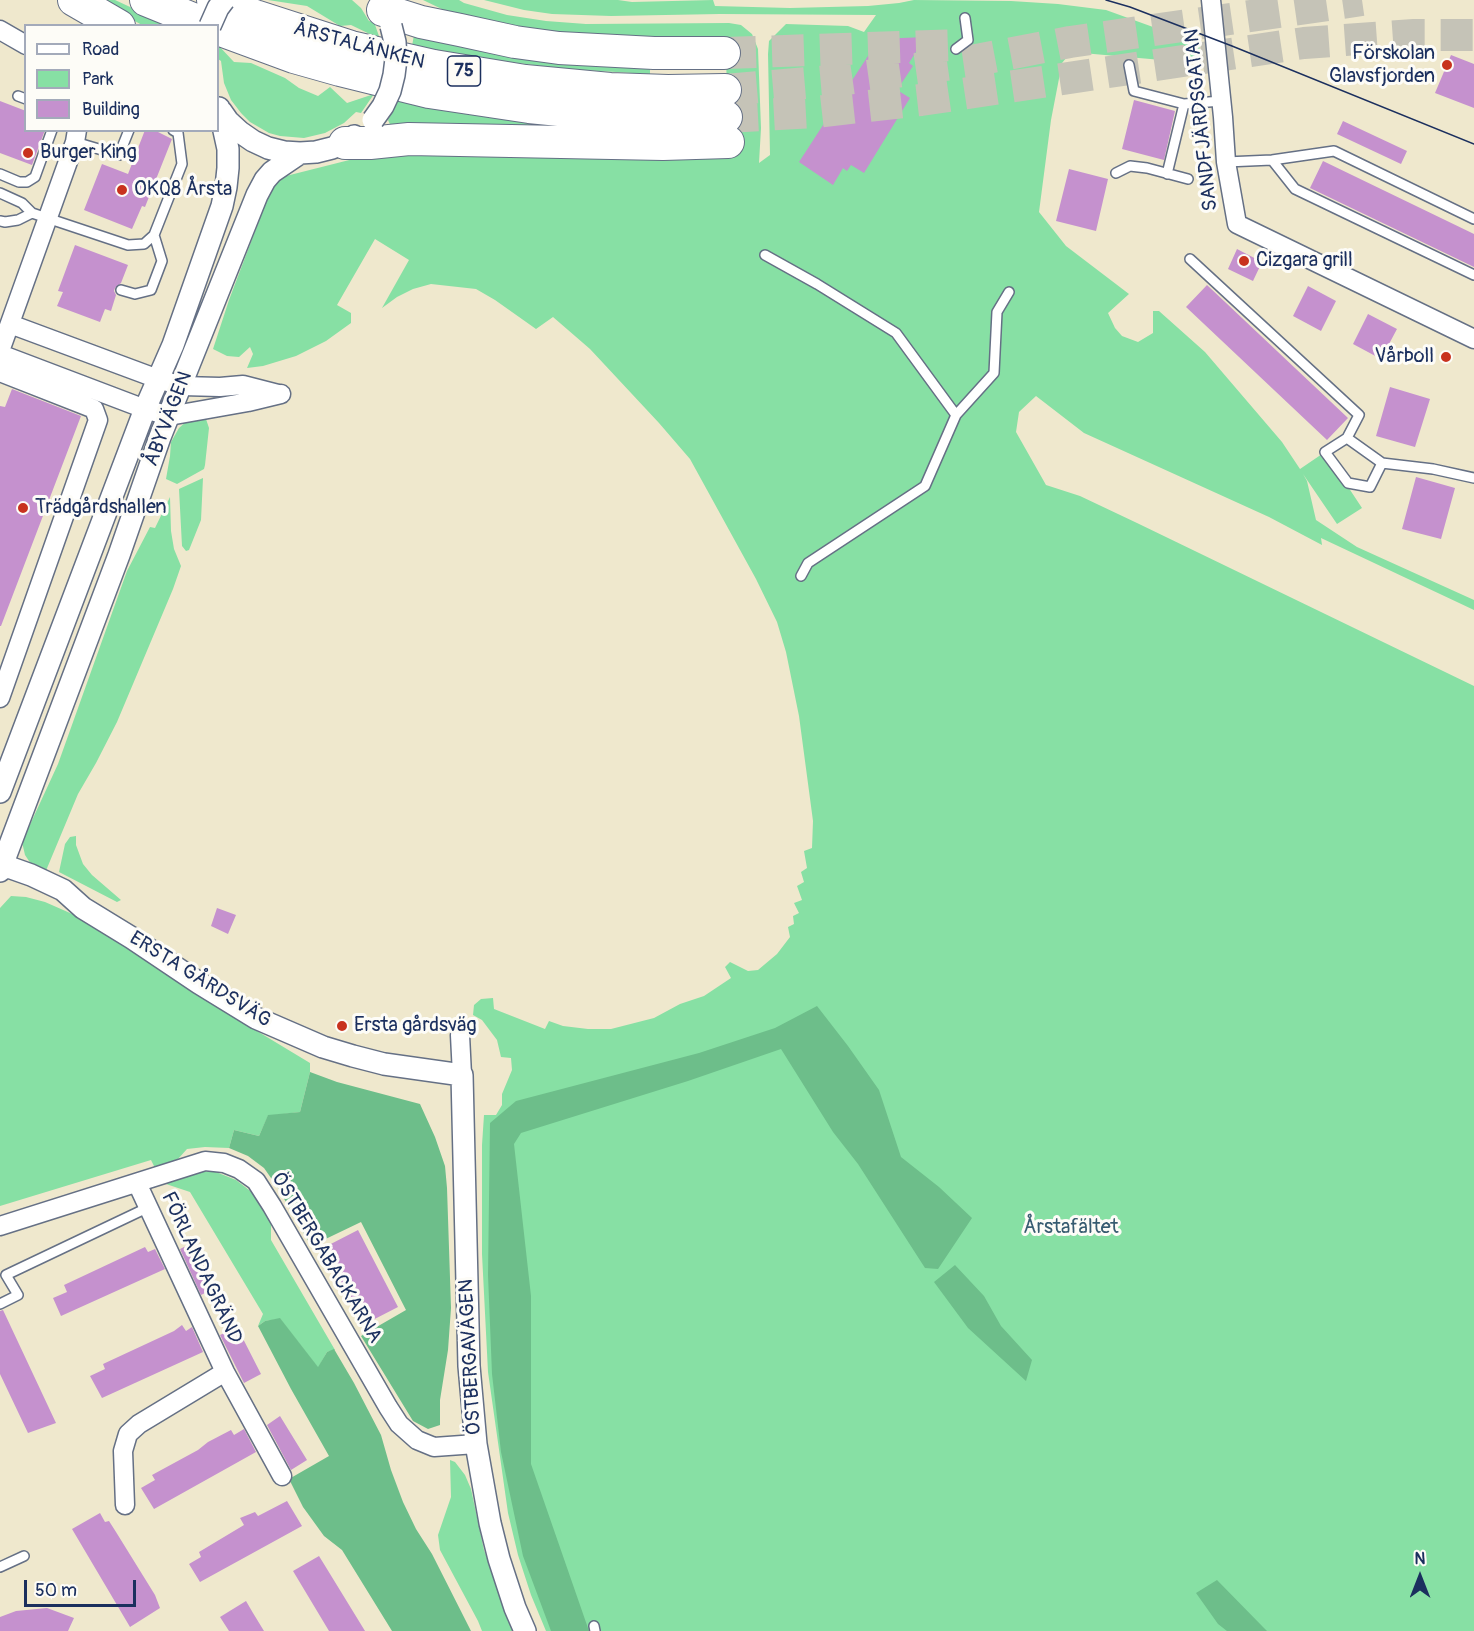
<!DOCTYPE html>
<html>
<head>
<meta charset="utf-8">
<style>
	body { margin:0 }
	#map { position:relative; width:1474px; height:1631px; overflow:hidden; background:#efe8cd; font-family:Pangolin,sans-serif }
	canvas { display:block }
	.legend { position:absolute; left:24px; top:24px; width:195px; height:108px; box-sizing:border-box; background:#fdfcf7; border:2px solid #a3aaba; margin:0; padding:8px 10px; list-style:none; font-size:18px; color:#1b2f5e }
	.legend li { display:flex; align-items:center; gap:12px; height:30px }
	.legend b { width:30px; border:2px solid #a3aaba }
	.north { position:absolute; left:1390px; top:1547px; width:60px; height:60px; -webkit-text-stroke:4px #fdfcf7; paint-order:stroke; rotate:0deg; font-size:16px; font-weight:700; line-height:24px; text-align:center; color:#1b2f5e }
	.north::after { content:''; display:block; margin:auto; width:21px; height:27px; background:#1b2f5e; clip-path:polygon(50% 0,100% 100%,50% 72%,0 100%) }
	.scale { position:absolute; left:24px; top:1580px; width:112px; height:27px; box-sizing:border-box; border:3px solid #1b2f5e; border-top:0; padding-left:8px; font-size:18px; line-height:21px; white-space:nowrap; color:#1b2f5e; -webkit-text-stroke:4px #fdfcf7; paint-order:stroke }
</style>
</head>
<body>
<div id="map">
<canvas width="1474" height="1631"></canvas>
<ul class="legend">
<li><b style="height:8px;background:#fff"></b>Road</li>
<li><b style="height:16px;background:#87e0a4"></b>Park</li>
<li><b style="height:16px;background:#c591ce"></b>Building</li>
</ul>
<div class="north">N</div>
<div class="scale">50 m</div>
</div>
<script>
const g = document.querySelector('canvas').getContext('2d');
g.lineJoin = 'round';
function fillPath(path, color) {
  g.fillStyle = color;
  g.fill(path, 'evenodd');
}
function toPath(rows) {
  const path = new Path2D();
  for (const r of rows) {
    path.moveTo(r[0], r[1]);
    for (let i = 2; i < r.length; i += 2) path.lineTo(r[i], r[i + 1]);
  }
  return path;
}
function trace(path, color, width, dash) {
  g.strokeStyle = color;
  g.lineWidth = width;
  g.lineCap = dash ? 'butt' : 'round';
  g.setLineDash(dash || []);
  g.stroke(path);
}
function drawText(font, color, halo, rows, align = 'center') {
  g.font = font + ' Pangolin,sans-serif';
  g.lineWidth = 6;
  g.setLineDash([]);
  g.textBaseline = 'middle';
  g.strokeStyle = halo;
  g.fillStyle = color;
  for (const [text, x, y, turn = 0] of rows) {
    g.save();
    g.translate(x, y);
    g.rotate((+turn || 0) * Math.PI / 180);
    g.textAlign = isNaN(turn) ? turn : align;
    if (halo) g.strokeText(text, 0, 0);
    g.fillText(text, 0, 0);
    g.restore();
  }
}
fillPath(toPath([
	[97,0,115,0,169,25,142,25],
	[268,0,352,0,361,8,369,21,374,22,380,39,351,25,340,26,307,6],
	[423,0,459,0,464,3,507,15,546,21,586,24,729,23,741,25,752,34,758,49,761,128,759,163,770,155,768,54,769,41,786,24,848,26,864,32,876,15,720,14,611,16,552,14,524,10,484,0,618,0,632,2,713,0,715,6,790,8,868,6,899,3,914,0,1011,1,1058,4,1106,10,1200,44,1198,58,1184,62,1071,52,1062,63,1051,120,1039,212,1066,246,1129,294,1108,313,1115,328,1122,336,1138,342,1153,333,1153,311,1159,311,1205,352,1282,442,1300,469,1325,452,1362,508,1337,524,1303,474,1307,481,1316,520,1357,547,1474,600,1474,610,1321,538,1322,545,1269,517,1084,433,1036,396,1019,412,1016,432,1046,485,1080,496,1137,523,1474,686,1474,1631,546,1631,531,1595,518,1555,508,1513,488,1372,482,1254,482,1145,484,1115,496,1115,502,1105,502,1094,512,1070,511,1058,501,1057,497,1040,482,1020,473,1015,474,1005,481,999,493,998,494,1009,545,1029,549,1021,563,1026,588,1029,611,1029,654,1018,680,1004,704,996,731,978,725,967,730,962,748,971,758,970,777,954,790,937,788,927,794,924,793,916,799,913,794,903,802,900,797,886,804,882,801,872,807,868,804,851,812,848,813,821,799,716,786,652,777,622,756,579,690,459,659,423,590,349,553,317,536,329,495,300,476,289,431,284,413,289,397,297,382,308,409,260,375,239,337,305,351,313,351,323,326,341,296,356,263,366,247,368,253,354,250,347,239,357,227,356,213,349,229,300,271,189,282,177,385,151,727,153,727,158,730,157,725,37,723,37,723,41,633,41,518,29,450,13],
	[414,35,650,67,650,74,565,69,463,56,412,46],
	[218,45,234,62,251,63,285,78,299,88,318,96,330,87,347,103,374,94,361,113,356,112,344,123,325,133,304,138,280,136,269,133,250,122,241,113,231,100,224,83,221,61,218,59],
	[398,99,570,127,393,131,388,120],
	[196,418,206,419,209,428,205,465,204,469,177,484,166,479,170,456,171,442,179,428,188,420],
	[203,478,201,520,189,550,186,551,182,546,179,489],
	[170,497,171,531,174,549,181,566,173,589,117,722,96,763,78,794,45,873,33,867,25,855,22,842,58,764,127,571,150,527,155,528],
	[76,836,76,845,83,864,92,875,121,900,117,902,59,872,65,844,70,837],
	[11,896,26,897,45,902,95,924,146,957,194,993,310,1063,310,1072,300,1112,268,1116,259,1136,234,1130,229,1148,205,1147,187,1149,178,1159,155,1168,151,1160,0,1206,0,908],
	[197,1171,216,1172,236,1180,253,1193,271,1220,271,1240,335,1350,327,1352,318,1368,280,1319,265,1321,258,1326,263,1314,190,1192,166,1184,182,1173],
	[450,1460,455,1462,465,1475,471,1489,484,1550,506,1610,515,1631,482,1631,478,1621,440,1550,438,1535,451,1497]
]), '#87e0a4');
fillPath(toPath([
	[817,1006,848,1046,879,1090,901,1157,939,1187,972,1218,938,1269,925,1268,858,1164,833,1132,781,1049,688,1081,521,1133,514,1144,531,1296,531,1464,589,1631,551,1631,523,1556,501,1452,492,1374,488,1275,490,1123,516,1101,699,1053,775,1028],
	[310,1072,337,1082,420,1104,435,1137,445,1166,447,1188,451,1308,448,1350,440,1400,440,1425,428,1429,413,1421,361,1336,406,1310,361,1222,311,1246,278,1188,264,1168,248,1156,229,1148,234,1130,259,1136,268,1115,300,1112],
	[955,1265,984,1296,1001,1326,1032,1360,1026,1381,968,1328,934,1282],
	[280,1318,318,1367,327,1352,334,1349,354,1383,381,1435,391,1470,403,1502,416,1529,432,1554,471,1631,392,1631,342,1550,324,1536,303,1507,289,1479,329,1456,291,1389,258,1326,265,1321],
	[1217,1580,1263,1627,1267,1631,1227,1631,1218,1624,1196,1593]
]), '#6dbe8a');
fillPath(toPath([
	[925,37,909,63,913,66,897,90,910,98,864,173,851,165,847,171,843,168,833,185,799,162,879,39],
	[1451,55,1474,64,1474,108,1435,93],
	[1134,100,1175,111,1164,160,1122,149],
	[0,101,26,111,26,130,45,130,32,165,0,153],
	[1343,121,1407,151,1401,164,1337,134],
	[145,130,154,130,172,139,145,207,142,206,132,229,84,210,102,164,128,174],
	[1323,161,1474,234,1474,267,1310,188],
	[1069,169,1108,179,1096,231,1056,221],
	[75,245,128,265,121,283,115,288,114,291,116,295,111,311,105,309,100,322,57,306,63,292,58,291],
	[1237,249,1262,262,1253,281,1228,269],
	[1207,285,1348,418,1327,440,1186,307],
	[1308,286,1336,301,1321,331,1293,316],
	[1368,314,1397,329,1381,359,1353,344],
	[1390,387,1430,399,1415,447,1376,436],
	[12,389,81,416,1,626,0,626,0,406,5,407],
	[1416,477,1455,488,1441,539,1402,529],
	[217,908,236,915,228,934,211,926],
	[358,1230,398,1307,363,1325,323,1248],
	[194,1242,217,1287,201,1295,180,1249],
	[145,1247,148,1252,155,1249,165,1269,61,1316,53,1298,67,1292,64,1285],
	[3,1310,56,1423,28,1433,0,1374,0,1311],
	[182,1325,186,1331,192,1327,203,1352,102,1398,90,1376,105,1369,103,1364,174,1331],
	[237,1327,261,1374,244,1383,220,1335],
	[280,1416,307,1460,291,1470,267,1425],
	[244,1429,256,1452,154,1509,141,1488,155,1480,152,1475,198,1450,208,1442,231,1430,234,1435],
	[287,1501,302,1526,200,1582,189,1564,201,1557,199,1552,244,1525,240,1518,255,1512,258,1516],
	[100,1513,105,1522,109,1521,116,1532,155,1595,160,1608,130,1627,72,1529],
	[319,1556,327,1569,365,1631,329,1631,293,1571],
	[246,1601,253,1613,264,1631,229,1631,220,1617],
	[47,1608,74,1618,68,1631,0,1631,0,1617,16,1611]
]), '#c591ce');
trace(toPath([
	[724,53,959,45],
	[725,90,840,80,966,62,1070,42,1362,0],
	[726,117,815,112,921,100,1304,43,1414,35,1474,35]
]), '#c5c3b7', 32, [32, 16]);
const service = toPath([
	[956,49,968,40,965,18],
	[1129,65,1134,91,1184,104,1221,101],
	[18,96,26,99],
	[75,142,119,155,129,130],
	[1272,160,1295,189,1474,275],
	[1226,162,1272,160,1334,151,1474,219],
	[1116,173,1130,166,1147,168,1188,179],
	[0,174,19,182,27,182,35,177,52,130],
	[1167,174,1184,104],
	[0,193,22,203,32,213,128,245,144,244,154,235,182,164,178,133,173,130],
	[0,221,5,222,18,220,32,213],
	[765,255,817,284,896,333,956,415,925,486,808,563,801,576],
	[1190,259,1359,415,1347,438,1382,463,1433,469,1474,478],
	[121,290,135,294,151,290,162,261,154,235],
	[956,415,994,373,997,312,1009,292],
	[1347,438,1325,452,1348,483,1370,487,1382,463],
	[0,1304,18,1295,6,1275,149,1207],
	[0,1567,24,1556],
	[594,1626,595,1631]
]);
const minor = toPath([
	[1211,0,1223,117,1226,162,1237,224,1474,339],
	[0,30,26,45],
	[10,324,158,379,182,386,220,387,243,385,278,394],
	[0,351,75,142,77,130],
	[0,354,145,409,169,416,248,402,281,394],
	[0,372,94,409,98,420,0,698],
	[460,1035,462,1075],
	[137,1183,225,1372,282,1476],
	[0,1226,205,1161,224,1163,239,1169,256,1181,272,1206,388,1407,399,1424,417,1440,434,1447,476,1444],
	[125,1505,123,1451,128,1434,139,1424,225,1372]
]);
const tertiary = toPath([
	[221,111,228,121,240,132,253,141,268,148,284,152,300,153,316,152,332,148,345,143,354,136],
	[0,792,145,409,173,345,222,206,226,187,228,168,228,149,219,108],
	[0,864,31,875,63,890,83,908,132,938,199,983,256,1018,323,1047,353,1056,384,1064,462,1075,469,1366,476,1444,490,1523,499,1559,515,1608,525,1631],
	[0,871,119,555,160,437,257,195,265,180,272,172,300,153]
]);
const motorway = toPath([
	[74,0,119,26],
	[146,0,210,26],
	[213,0,255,16,351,47,434,66,525,81,610,89,668,91,725,90],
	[383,10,421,22,460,30,515,42,559,48,654,53,724,53],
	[218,29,294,57,340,70,429,92,529,107,611,115,726,117],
	[345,143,370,143,409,139,663,144,728,142]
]);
trace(service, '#657085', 12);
trace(minor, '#657085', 21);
trace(tertiary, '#657085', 24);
trace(motorway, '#657085', 34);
trace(service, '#fff', 9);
trace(minor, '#fff', 18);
trace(tertiary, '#fff', 21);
trace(motorway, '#fff', 32);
trace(toPath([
	[1106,0,1130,7,1232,46,1474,144]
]), '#1b2f5e', 1.5);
const tertiaryBridge = toPath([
	[210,26,218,8,224,0],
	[373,120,383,106,390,91,394,75,396,59,395,42,391,26]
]);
trace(tertiaryBridge, '#657085', 24, []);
trace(tertiaryBridge, '#fff', 21);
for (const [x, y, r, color] of [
	[1447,65,6,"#c8321e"],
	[28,153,6,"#c8321e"],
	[122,190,6,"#c8321e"],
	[1244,261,6,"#c8321e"],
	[1446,357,6,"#c8321e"],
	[23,508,6,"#c8321e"],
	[342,1026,6,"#c8321e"]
]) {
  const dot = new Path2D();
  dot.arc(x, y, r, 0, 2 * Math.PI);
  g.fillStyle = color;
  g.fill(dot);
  trace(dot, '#fdfcf7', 2);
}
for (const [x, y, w] of [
	[464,71,33]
]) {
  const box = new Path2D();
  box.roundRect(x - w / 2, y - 15, w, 30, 4.5);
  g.fillStyle = '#fdfcf7';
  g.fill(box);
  trace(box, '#1b2f5e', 1.5);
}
drawText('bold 18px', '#1b2f5e', null, [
	["75",464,71]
]);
drawText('20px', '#1b2f5e', '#fdfcf7', [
	["ÅRSTALÄNKEN",359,46,15],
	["SANDFJÄRDSGATAN",1202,120,-96],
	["ÅBYVÄGEN",169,419,-69],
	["ERSTA GÅRDSVÄG",200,980,32],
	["ÖSTBERGABACKARNA",326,1258,59],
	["FÖRLANDAGRÄND",201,1268,65],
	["ÖSTBERGAVÄGEN",471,1357,-93]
]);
drawText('20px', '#1b2f5e', '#fdfcf7', [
	["Förskolan",1435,54,"right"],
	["Glavsfjorden",1435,77,"right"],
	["Burger King",40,153],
	["OKQ8 Årsta",134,190],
	["Cizgara grill",1256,261],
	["Vårboll",1434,357,"right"],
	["Trädgårdshallen",35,508],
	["Ersta gårdsväg",354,1026]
], 'left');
drawText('20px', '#365b70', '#fdfcf7', [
	["Årstafältet",1071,1228]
]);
</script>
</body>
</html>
